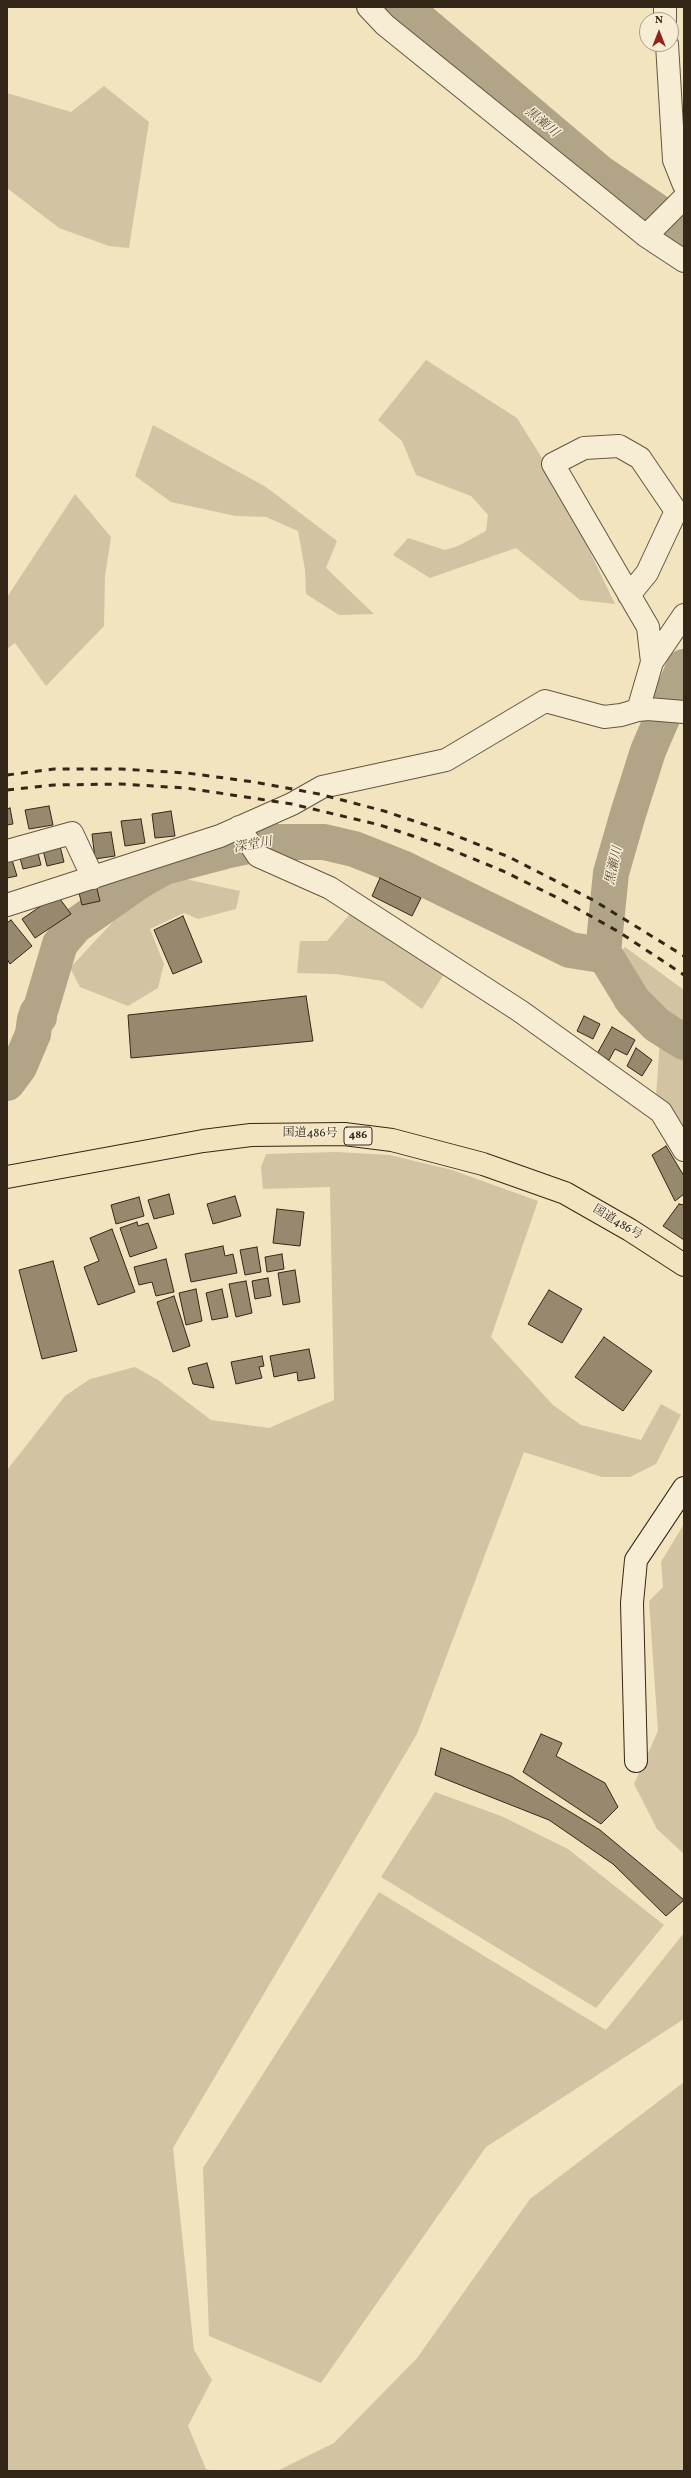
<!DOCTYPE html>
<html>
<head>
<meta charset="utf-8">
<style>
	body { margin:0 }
	#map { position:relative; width:691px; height:2478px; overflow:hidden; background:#f2e4be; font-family:Vollkorn,serif }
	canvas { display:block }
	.frame { position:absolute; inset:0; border:8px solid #352718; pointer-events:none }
	.north { position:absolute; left:639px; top:12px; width:40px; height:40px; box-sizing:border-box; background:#f7edd5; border:1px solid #a99e89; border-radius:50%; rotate:0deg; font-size:11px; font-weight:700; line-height:16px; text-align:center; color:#352718 }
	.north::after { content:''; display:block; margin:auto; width:14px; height:18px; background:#8f2418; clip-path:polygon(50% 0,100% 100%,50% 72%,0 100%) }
</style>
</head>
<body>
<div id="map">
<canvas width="691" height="2478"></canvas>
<div class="frame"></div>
<div class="north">N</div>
</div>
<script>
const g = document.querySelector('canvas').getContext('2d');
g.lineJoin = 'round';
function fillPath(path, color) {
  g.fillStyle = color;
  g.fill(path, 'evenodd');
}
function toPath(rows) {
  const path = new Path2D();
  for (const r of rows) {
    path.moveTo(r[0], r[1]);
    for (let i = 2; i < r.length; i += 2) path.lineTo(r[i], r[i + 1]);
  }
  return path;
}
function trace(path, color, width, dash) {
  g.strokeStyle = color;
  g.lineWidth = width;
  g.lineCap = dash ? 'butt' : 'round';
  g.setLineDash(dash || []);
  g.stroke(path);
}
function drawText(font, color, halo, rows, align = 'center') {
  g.font = font + ' Vollkorn,"Noto Serif JP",serif';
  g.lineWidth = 3;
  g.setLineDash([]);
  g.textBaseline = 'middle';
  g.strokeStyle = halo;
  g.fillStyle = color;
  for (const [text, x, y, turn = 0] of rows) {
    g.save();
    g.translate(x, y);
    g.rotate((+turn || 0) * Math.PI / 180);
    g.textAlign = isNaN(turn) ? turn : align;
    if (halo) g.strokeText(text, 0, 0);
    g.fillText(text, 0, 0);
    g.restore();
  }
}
fillPath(toPath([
	[104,86,149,122,129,248,109,246,59,228,7,188,7,93,71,112],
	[426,360,517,418,555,479,615,604,580,600,516,548,430,578,393,555,408,538,445,550,458,546,486,531,488,515,471,496,416,475,402,441,378,420],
	[153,425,266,487,337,541,326,568,374,614,339,615,306,594,305,570,298,531,266,517,236,516,171,502,135,476],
	[75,494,111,537,105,576,104,626,46,686,15,643,7,649,7,597],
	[176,877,240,891,236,909,198,919,184,913,150,929,164,964,158,988,128,1006,80,987,70,968,145,887],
	[350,914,446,971,422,1009,383,981,336,974,297,973,300,941,327,941],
	[625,947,684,990,684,1134,656,1097,660,1039,615,1008,608,966],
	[336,1152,390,1155,452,1170,538,1201,491,1337,553,1405,581,1425,641,1440,661,1404,681,1415,656,1464,630,1477,602,1477,524,1452,417,1734,173,2148,194,2350,212,2380,188,2426,206,2469,213,2471,7,2471,7,1470,65,1396,90,1379,135,1367,158,1380,211,1420,269,1428,334,1400,330,1187,263,1189,261,1167,266,1154],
	[684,1524,684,1854,657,1829,634,1784,658,1731,649,1601,663,1587,661,1562],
	[435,1792,501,1816,568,1849,664,1925,596,2008,381,1877],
	[379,1892,606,2030,684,1933,684,2019,486,2147,321,2383,209,2336,203,2168],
	[684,2082,684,2471,277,2471,334,2443,417,2358,530,2199]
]), '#d2c4a2');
trace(toPath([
	[404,7,600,173,684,230],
	[684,667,648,751,628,814,611,873,603,952,633,1001,657,1025,684,1042],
	[7,1083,19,1067,33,1034,35,1019,39,1017,37,1013,41,1008,60,944,75,926,141,880,164,867,225,851,268,842,324,842,354,849,402,868,570,950,595,954,603,952]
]), '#b2a486', 36);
const building = toPath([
	[49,806,53,825,29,829,25,810,49,806],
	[10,808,13,824,7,825,7,809,10,808],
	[171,811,175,836,155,838,152,814,171,811],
	[141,819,145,843,125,846,121,821,141,819],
	[111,832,115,856,95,859,92,834,111,832],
	[60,846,64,862,47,866,43,850,60,846],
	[37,849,41,865,23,869,19,854,37,849],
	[12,860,17,876,7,878,7,861,12,860],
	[380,878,421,898,412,916,372,896,380,878],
	[96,885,100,901,82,905,78,889,96,885],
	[57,895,71,914,35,938,22,919,57,895],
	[183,916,202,962,173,974,154,930,183,916],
	[11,920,32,946,10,964,7,959,7,923,11,920],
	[306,996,313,1041,131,1058,128,1015,306,996],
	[584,1016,600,1024,593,1039,577,1031,584,1016],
	[612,1027,635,1040,627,1055,615,1049,609,1060,597,1054,612,1027],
	[636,1048,652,1060,642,1076,627,1066,636,1048],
	[666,1146,684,1176,684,1194,675,1201,652,1155,666,1146],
	[169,1194,174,1214,154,1219,148,1200,169,1194],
	[235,1196,241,1216,213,1224,207,1204,235,1196],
	[139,1197,144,1216,116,1224,111,1205,139,1197],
	[679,1204,684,1205,684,1240,663,1226,679,1204],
	[277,1209,304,1212,300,1246,273,1243,277,1209],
	[137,1222,138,1226,148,1223,157,1248,130,1257,120,1228,137,1222],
	[112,1229,135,1292,98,1305,84,1267,99,1261,90,1238,112,1229],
	[223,1246,225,1256,233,1254,237,1273,191,1282,185,1254,223,1246],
	[257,1247,261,1272,245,1275,240,1250,257,1247],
	[282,1254,284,1269,267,1272,265,1257,282,1254],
	[166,1259,174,1292,156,1296,152,1282,139,1285,134,1267,166,1259],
	[53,1261,77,1351,42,1359,19,1270,53,1261],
	[295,1270,300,1302,283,1305,278,1273,295,1270],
	[268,1278,271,1296,255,1299,252,1281,268,1278],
	[246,1281,252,1313,236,1317,229,1284,246,1281],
	[196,1289,202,1321,186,1325,179,1293,196,1289],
	[222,1289,228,1317,212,1320,206,1293,222,1289],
	[549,1290,582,1309,562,1343,528,1324,549,1290],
	[174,1296,190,1346,173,1352,157,1302,174,1296],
	[604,1337,652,1371,623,1411,575,1377,604,1337],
	[309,1349,315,1378,298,1381,297,1372,274,1377,270,1356,309,1349],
	[262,1356,264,1366,259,1367,262,1378,236,1384,231,1362,262,1356],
	[207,1363,214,1388,193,1384,188,1368,207,1363],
	[541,1734,562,1743,556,1756,605,1783,618,1807,601,1824,523,1772,541,1734],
	[441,1748,511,1776,600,1830,684,1900,666,1916,613,1864,549,1820,435,1775,441,1748]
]);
fillPath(building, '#97896e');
trace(building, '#352718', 1);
const street = toPath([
	[368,7,385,25,646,236,684,261],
	[665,7,665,20],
	[667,44,674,160,684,185],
	[646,236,684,198],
	[629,595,647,573,676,511,640,458,619,446,584,448,553,464,648,627,652,662],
	[638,710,652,662,684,615],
	[239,827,258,856,330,888,520,1011,661,1112,684,1150],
	[7,851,72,833,93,878],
	[7,905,220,836,292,804,322,787,446,760,545,701,604,717,621,715,638,710,648,709,684,712]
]);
const secondary = toPath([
	[636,1761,632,1603,636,1560,684,1488]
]);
const highway = toPath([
	[7,1177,203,1141,251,1135,344,1134,392,1140,483,1164,565,1193,630,1230,684,1265]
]);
trace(street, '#645642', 24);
trace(secondary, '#352718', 24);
trace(highway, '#352718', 24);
trace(street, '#f7edd5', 22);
trace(secondary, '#f7edd5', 22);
trace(highway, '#f2e4be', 22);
trace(toPath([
	[7,775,54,769,121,769,187,773,254,782,319,794,384,811,447,832,509,857,593,900,684,956],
	[7,790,54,785,120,784,186,788,292,804,380,825,442,846,503,871,562,900,619,932,684,975]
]), '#352718', 3, [7, 7]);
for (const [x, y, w] of [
	[358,1136,28]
]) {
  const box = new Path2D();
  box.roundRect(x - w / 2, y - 9, w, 18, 3);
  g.fillStyle = '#f7edd5';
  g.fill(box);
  trace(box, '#352718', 1);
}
drawText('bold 11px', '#352718', null, [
	["486",358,1136]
]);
drawText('12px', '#352718', '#f7edd5', [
	["国道486号",310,1134,1],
	["国道486号",617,1223,31]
]);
drawText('italic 13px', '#5a4c39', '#f7edd5', [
	["黒瀬川",541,123,40],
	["深堂川",253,846,-10],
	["黒瀬川",615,866,-78]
]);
</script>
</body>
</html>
